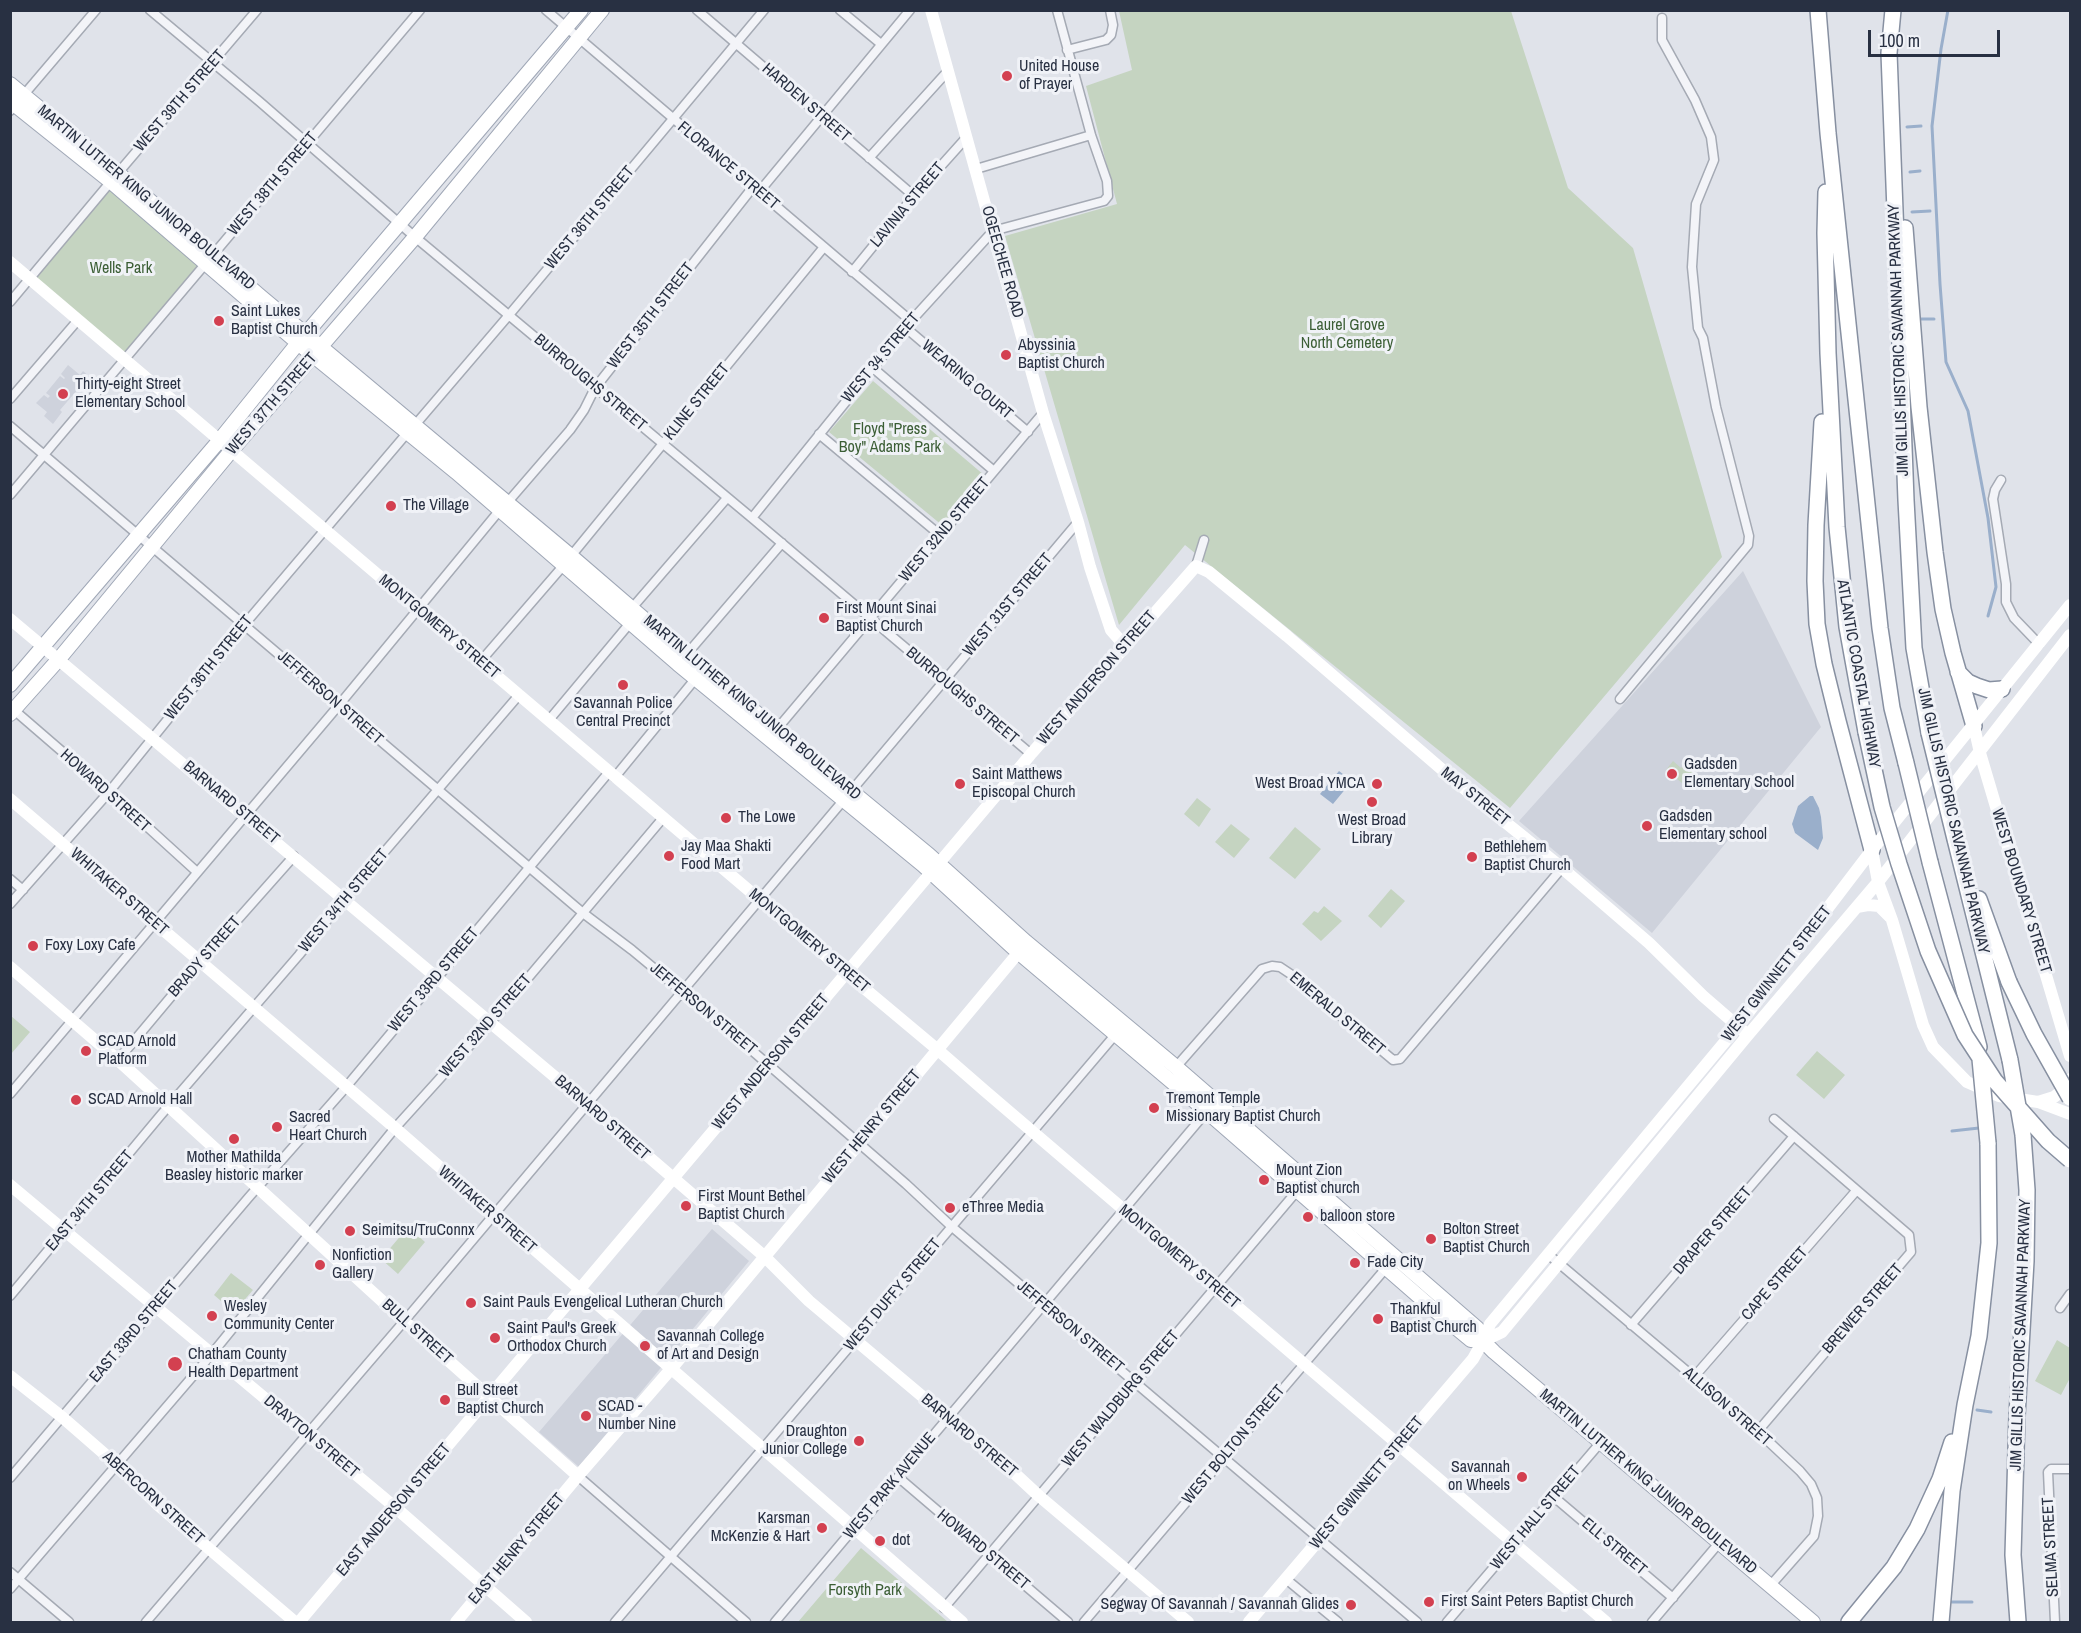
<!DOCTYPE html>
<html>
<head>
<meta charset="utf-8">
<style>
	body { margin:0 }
	#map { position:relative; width:2081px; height:1633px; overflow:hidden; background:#e0e3ea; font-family:"Archivo Narrow",sans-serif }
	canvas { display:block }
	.frame { position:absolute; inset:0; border:12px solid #283042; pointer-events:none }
	.scale { position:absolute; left:1868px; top:30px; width:132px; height:27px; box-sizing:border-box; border:3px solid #283042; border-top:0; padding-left:8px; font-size:18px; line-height:21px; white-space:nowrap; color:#283042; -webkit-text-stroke:4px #f0f2f7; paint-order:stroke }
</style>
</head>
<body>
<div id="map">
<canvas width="2081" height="1633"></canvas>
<div class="frame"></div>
<div class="scale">100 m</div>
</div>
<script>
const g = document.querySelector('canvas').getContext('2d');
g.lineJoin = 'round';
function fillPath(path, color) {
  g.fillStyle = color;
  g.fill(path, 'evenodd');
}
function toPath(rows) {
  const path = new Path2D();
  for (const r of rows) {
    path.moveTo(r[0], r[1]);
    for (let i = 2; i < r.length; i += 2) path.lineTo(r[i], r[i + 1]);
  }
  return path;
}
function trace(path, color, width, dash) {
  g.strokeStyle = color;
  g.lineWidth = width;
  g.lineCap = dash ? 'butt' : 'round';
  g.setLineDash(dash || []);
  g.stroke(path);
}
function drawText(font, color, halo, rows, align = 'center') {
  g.font = font + ' "Archivo Narrow",sans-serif';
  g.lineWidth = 6;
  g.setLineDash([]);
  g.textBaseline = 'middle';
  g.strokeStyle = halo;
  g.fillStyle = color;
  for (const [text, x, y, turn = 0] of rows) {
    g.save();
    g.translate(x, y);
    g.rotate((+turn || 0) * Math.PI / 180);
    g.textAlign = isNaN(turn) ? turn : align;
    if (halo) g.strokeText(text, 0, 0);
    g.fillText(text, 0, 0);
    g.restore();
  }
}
fillPath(toPath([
	[68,365,80,375,83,371,91,378,81,390,79,388,60,410,62,412,53,424,44,416,47,412,36,403,44,395,48,398,50,396,46,393,60,376,64,379,65,378,61,374],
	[1743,571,1821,727,1652,933,1519,821],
	[712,1229,749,1261,579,1467,539,1432]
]), '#ced2dc');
fillPath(toPath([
	[1119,11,1511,11,1568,188,1633,248,1722,557,1510,808,1185,545,1119,625,1005,236,1117,204,1086,86,1132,70],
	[116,182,207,259,125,356,35,279],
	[873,381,984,475,943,526,829,432],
	[1673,761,1681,768,1684,764,1693,771,1694,774,1688,782,1685,780,1682,783,1666,770],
	[1197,798,1211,809,1199,827,1184,814],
	[1231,824,1250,839,1234,858,1215,842],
	[1295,827,1321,849,1295,879,1269,858],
	[1391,889,1405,901,1381,928,1368,916],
	[1324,906,1342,921,1321,941,1302,924,1314,911,1318,913],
	[11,1016,30,1032,11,1054],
	[1817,1051,1845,1075,1824,1099,1796,1075],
	[408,1227,425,1242,398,1274,381,1259],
	[231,1273,253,1290,234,1312,214,1295],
	[2057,1340,2070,1348,2070,1378,2061,1395,2035,1381],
	[861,1548,948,1622,798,1622]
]), '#c5d4c1');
fillPath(toPath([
	[1339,771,1352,781,1333,804,1320,794],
	[1810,796,1813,796,1819,808,1821,817,1823,838,1818,850,1795,833,1792,824,1798,806]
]), '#9aafcb');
trace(toPath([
	[1948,10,1941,49,1932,126,1940,284,1946,362,1968,411,1988,518,1996,587,1988,616],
	[1907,127,1921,126],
	[1910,172,1920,171],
	[1912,212,1930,211],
	[1919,319,1934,319],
	[1952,1131,1979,1128],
	[1977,1410,1991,1412],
	[1952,1602,1972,1602]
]), '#9aafcb', 3);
const street = toPath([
	[150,10,260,102,415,237,752,518,1031,754],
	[546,10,911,321],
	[697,10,914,196],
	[840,10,881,44],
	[1067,50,1106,40,1111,35,1113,25,1110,10],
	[10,111,96,10],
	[869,158,947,72],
	[976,169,1091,135],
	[759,192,910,10],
	[852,272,914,196,966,138],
	[10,302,118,173,257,10],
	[906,328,1028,432],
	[873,368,994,471],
	[10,399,78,320],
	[415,425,509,315,764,10],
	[10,426,583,913,632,950,726,1028,906,1184,951,1226,1417,1622],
	[819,434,940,535],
	[2001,480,1995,490,1993,499,2006,584,2006,602,2014,618,2039,644],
	[10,495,420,10],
	[507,503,570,430,584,410,595,388,753,187],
	[752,518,911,321,993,231,1104,201,1108,196,1107,181,1091,135,1057,10],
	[571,556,824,247],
	[1196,566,1204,540],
	[632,608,727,498],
	[686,655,782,543],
	[480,662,563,566],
	[1620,699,1748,545,1749,536,1716,407,1703,338,1698,328,1692,267,1696,204,1714,160,1711,137,1695,100,1662,40,1662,18],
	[14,710,109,792,197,872],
	[549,720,630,623],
	[777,729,1043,413],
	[615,777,696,678],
	[10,879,23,890],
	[10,904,109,792,244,625,408,432],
	[118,1060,200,962,294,856],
	[1176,1067,1262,969,1272,966,1280,967,1292,975,1393,1060,1400,1059,1562,868],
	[10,1094,339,705,499,511],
	[1549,1255,1752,1426,1800,1471,1811,1484,1817,1498,1818,1516,1814,1536,1770,1586],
	[10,1296,160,1116,299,955,344,899,519,695],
	[2060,1308,2070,1294],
	[1631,1325,1794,1136],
	[1694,1377,1856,1191],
	[1758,1431,1911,1252,1909,1235,1774,1119],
	[578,1476,746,1622],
	[898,1477,1068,1622],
	[10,1478,249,1197,346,1087,609,772],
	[1554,1497,1673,1598],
	[10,1572,69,1622],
	[1286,1579,1338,1622],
	[10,1589,211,1355,395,1128,490,1023,663,818],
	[944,1608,1297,1191],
	[146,1622,412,1312,1078,522],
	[615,1622,1115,1035],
	[775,1622,860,1521,865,1519,898,1477,1208,1110],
	[1084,1622,1386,1268],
	[1447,1622,1601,1442],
	[1652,1622,1719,1543],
	[2055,1622,2048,1472,2051,1469,2070,1469]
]);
const primary = toPath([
	[10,84,118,173,260,296,571,556,686,655,929,855,1026,942,1176,1067,1477,1328,1483,1341,1494,1352,1813,1622],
	[10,101,110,181,298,343,456,472,678,664,923,865,1019,953,1198,1104,1431,1307,1471,1340,1483,1341],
	[10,685,219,441,298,343,581,10],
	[10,714,59,659,231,451,415,237,602,10]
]);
const highway = toPath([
	[1818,10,1828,133,1880,628,1892,708,1906,763],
	[1893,10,1889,53,1906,500,1914,648,1929,733],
	[1826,192,1825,233,1828,353,1837,527,1847,627,1866,732],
	[1905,228,1919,407,1935,552,1943,609,1953,653,1974,726],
	[1822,422,1816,525,1815,581,1817,624,1824,664,1838,721,1872,850],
	[1958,672,1968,682,1977,686,1989,690,2002,689],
	[1955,839,2010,1060],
	[1930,862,1979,1047],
	[1979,899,2009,982],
	[1849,1622,1894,1567,1917,1529,1940,1479,1952,1442],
	[1941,1622,1952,1491,1965,1405,1979,1336,1989,1243,1988,1143],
	[2018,1622,2013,1555,2017,1416,2026,1261,2027,1190,2023,1135]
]);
trace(street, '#a5aab4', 11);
trace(primary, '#9fa7b6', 16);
trace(highway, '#8790a1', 18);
trace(street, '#f3f4f8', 8);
trace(toPath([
	[931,10,1043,413,1078,522,1090,567,1111,630,1125,646],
	[10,262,846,973,938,1050,985,1091,1606,1622],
	[10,619,586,1103,764,1256,809,1301,948,1418,998,1458,1039,1496,1188,1622],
	[1974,726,1980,753,2070,1056],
	[10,799,395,1128,962,1622],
	[1872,850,1878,882,1892,920,1923,1025,1933,1047,1967,1082,1999,1096,2038,1102,2070,1114],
	[1857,907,1868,905,1879,906,1890,917],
	[10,967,118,1060,404,1321,578,1476],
	[2038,1102,2054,1097,2063,1090,2070,1079],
	[10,1185,396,1508,526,1622],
	[1483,1341,1502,1332,1748,1035,1878,882,2070,635],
	[10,1376,62,1417,116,1464,158,1505,295,1622],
	[299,1622,1031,754,1196,566,1209,572,1287,636,1474,797,1562,868,1649,943,1703,996,1748,1035],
	[456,1622,578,1476,671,1369,1024,946],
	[1249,1622,1473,1359,1483,1341,1490,1324,1738,1026,1872,850,2070,605]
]), '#fff', 12);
trace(primary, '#fff', 14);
trace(highway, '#fff', 15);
const highwayBridge = toPath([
	[1866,732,1882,807,1899,864,1928,951,1965,1035,1995,1081,2048,1141,2070,1160],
	[1929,733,1955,839],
	[1906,763,1930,862],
	[2009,982,2034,1034,2070,1098],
	[1980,1059,1988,1143],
	[2010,1060,2023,1135]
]);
trace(highwayBridge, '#8790a1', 18, []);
trace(highwayBridge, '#fff', 15);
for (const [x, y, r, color] of [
	[1007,76,6,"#d34050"],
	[219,321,6,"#d34050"],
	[1006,355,6,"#d34050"],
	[63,394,6,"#d34050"],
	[391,506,6,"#d34050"],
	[824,618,6,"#d34050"],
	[623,685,6,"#d34050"],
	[1672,774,6,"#d34050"],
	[960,784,6,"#d34050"],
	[1377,784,6,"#d34050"],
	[1372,802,6,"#d34050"],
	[726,818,6,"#d34050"],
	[1647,826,6,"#d34050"],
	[669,856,6,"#d34050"],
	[1472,857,6,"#d34050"],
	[33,946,6,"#d34050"],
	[86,1051,6,"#d34050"],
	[76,1100,6,"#d34050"],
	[1154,1108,6,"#d34050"],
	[277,1127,6,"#d34050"],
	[234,1139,6,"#d34050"],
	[1264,1180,6,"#d34050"],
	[686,1206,6,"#d34050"],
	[950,1208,6,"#d34050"],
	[1308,1217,6,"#d34050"],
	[350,1231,6,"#d34050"],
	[1431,1239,6,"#d34050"],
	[1355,1263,6,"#d34050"],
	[320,1265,6,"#d34050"],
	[471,1303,6,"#d34050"],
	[212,1316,6,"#d34050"],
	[1378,1319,6,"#d34050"],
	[495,1338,6,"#d34050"],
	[645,1346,6,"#d34050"],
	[175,1364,8,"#d34050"],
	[445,1400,6,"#d34050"],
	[586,1416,6,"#d34050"],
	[859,1441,6,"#d34050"],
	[1522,1477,6,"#d34050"],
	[822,1528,6,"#d34050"],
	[880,1541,6,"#d34050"],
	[1429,1602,6,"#d34050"],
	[1351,1605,6,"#d34050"]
]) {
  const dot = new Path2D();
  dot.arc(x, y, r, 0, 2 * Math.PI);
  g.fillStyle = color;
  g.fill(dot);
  trace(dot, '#f0f2f7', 2);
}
drawText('16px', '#283042', '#f0f2f7', [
	["United House",1019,67],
	["of Prayer",1019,85],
	["Saint Lukes",231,312],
	["Baptist Church",231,330],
	["Abyssinia",1018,346],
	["Baptist Church",1018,364],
	["Thirty-eight Street",75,385],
	["Elementary School",75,403],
	["The Village",403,506],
	["First Mount Sinai",836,609],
	["Baptist Church",836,627],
	["Savannah Police",623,704,"center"],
	["Central Precinct",623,722,"center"],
	["Gadsden",1684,765],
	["Elementary School",1684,783],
	["Saint Matthews",972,775],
	["Episcopal Church",972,793],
	["West Broad YMCA",1365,784,"right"],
	["Gadsden",1659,817],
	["Elementary school",1659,835],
	["The Lowe",738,818],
	["West Broad",1372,821,"center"],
	["Library",1372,839,"center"],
	["Jay Maa Shakti",681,847],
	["Food Mart",681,865],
	["Bethlehem",1484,848],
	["Baptist Church",1484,866],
	["Foxy Loxy Cafe",45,946],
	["SCAD Arnold",98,1042],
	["Platform",98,1060],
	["Tremont Temple",1166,1099],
	["Missionary Baptist Church",1166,1117],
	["SCAD Arnold Hall",88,1100],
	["Sacred",289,1118],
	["Heart Church",289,1136],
	["Mother Mathilda",234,1158,"center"],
	["Beasley historic marker",234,1176,"center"],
	["Mount Zion",1276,1171],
	["Baptist church",1276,1189],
	["First Mount Bethel",698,1197],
	["Baptist Church",698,1215],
	["eThree Media",962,1208],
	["balloon store",1320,1217],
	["Bolton Street",1443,1230],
	["Baptist Church",1443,1248],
	["Seimitsu/TruConnx",362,1231],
	["Nonfiction",332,1256],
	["Gallery",332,1274],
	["Fade City",1367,1263],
	["Saint Pauls Evengelical Lutheran Church",483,1303],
	["Wesley",224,1307],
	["Community Center",224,1325],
	["Thankful",1390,1310],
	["Baptist Church",1390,1328],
	["Saint Paul's Greek",507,1329],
	["Orthodox Church",507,1347],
	["Savannah College",657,1337],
	["of Art and Design",657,1355],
	["Chatham County",188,1355],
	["Health Department",188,1373],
	["Bull Street",457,1391],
	["Baptist Church",457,1409],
	["SCAD -",598,1407],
	["Number Nine",598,1425],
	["Draughton",847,1432,"right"],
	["Junior College",847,1450,"right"],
	["Savannah",1510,1468,"right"],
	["on Wheels",1510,1486,"right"],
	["Karsman",810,1519,"right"],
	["McKenzie & Hart",810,1537,"right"],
	["dot",892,1541],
	["First Saint Peters Baptist Church",1441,1602],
	["Segway Of Savannah / Savannah Glides",1339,1605,"right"]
], 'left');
drawText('16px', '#283042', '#f0f2f7', [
	["WEST 39TH STREET",180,101,-49],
	["HARDEN STREET",806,103,41],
	["FLORANCE STREET",728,166,40],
	["WEST 38TH STREET",273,184,-50],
	["MARTIN LUTHER KING JUNIOR BOULEVARD",146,198,40],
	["LAVINIA STREET",908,205,-50],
	["WEST 36TH STREET",590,218,-50],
	["OGEECHEE ROAD",1002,262,74],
	["WEST 35TH STREET",651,316,-52],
	["JIM GILLIS HISTORIC SAVANNAH PARKWAY",1899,340,-92],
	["WEST 34 STREET",881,358,-50],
	["WEARING COURT",967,380,40],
	["BURROUGHS STREET",590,383,40],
	["KLINE STREET",697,402,-51],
	["WEST 37TH STREET",272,404,-49],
	["WEST 32ND STREET",945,530,-50],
	["WEST 31ST STREET",1008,605,-50],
	["MONTGOMERY STREET",439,627,40],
	["WEST 36TH STREET",209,668,-51],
	["ATLANTIC COASTAL HIGHWAY",1858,674,80],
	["WEST ANDERSON STREET",1097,678,-49],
	["BURROUGHS STREET",962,696,40],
	["JEFFERSON STREET",330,698,41],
	["MARTIN LUTHER KING JUNIOR BOULEVARD",752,708,40],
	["HOWARD STREET",105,791,42],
	["MAY STREET",1475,797,39],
	["BARNARD STREET",231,803,40],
	["JIM GILLIS HISTORIC SAVANNAH PARKWAY",1953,821,77],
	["WEST BOUNDARY STREET",2021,891,73],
	["WHITAKER STREET",119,892,41],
	["WEST 34TH STREET",344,901,-50],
	["MONTGOMERY STREET",809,941,40],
	["BRADY STREET",205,957,-49],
	["WEST GWINNETT STREET",1777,974,-52],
	["WEST 33RD STREET",434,980,-50],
	["JEFFERSON STREET",703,1009,40],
	["EMERALD STREET",1337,1014,40],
	["WEST 32ND STREET",486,1026,-49],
	["WEST ANDERSON STREET",771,1062,-50],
	["BARNARD STREET",602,1118,41],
	["WEST HENRY STREET",872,1127,-50],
	["EAST 34TH STREET",90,1201,-50],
	["WHITAKER STREET",487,1210,41],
	["DRAPER STREET",1713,1231,-49],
	["MONTGOMERY STREET",1179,1257,40],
	["CAPE STREET",1775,1284,-49],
	["WEST DUFFY STREET",893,1295,-50],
	["BREWER STREET",1863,1309,-49],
	["JEFFERSON STREET",1070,1327,40],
	["EAST 33RD STREET",134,1332,-50],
	["BULL STREET",417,1332,42],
	["JIM GILLIS HISTORIC SAVANNAH PARKWAY",2021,1335,-88],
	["WEST WALDBURG STREET",1121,1399,-50],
	["ALLISON STREET",1727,1407,41],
	["BARNARD STREET",969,1436,40],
	["DRAYTON STREET",311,1437,40],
	["WEST BOLTON STREET",1234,1445,-50],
	["MARTIN LUTHER KING JUNIOR BOULEVARD",1648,1482,40],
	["WEST GWINNETT STREET",1367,1483,-50],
	["WEST PARK AVENUE",890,1486,-50],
	["ABERCORN STREET",153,1498,42],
	["EAST ANDERSON STREET",394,1510,-50],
	["WEST HALL STREET",1536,1518,-50],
	["ELL STREET",1614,1547,40],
	["SELMA STREET",2051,1547,-93],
	["EAST HENRY STREET",517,1549,-50],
	["HOWARD STREET",983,1550,40]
]);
drawText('16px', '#3b5e35', '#f0f2f7', [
	["Wells Park",121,269],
	["Laurel Grove",1347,326],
	["North Cemetery",1347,344],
	["Floyd \"Press",890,430],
	["Boy\" Adams Park",890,448],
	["Forsyth Park",865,1591]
]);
</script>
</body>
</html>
